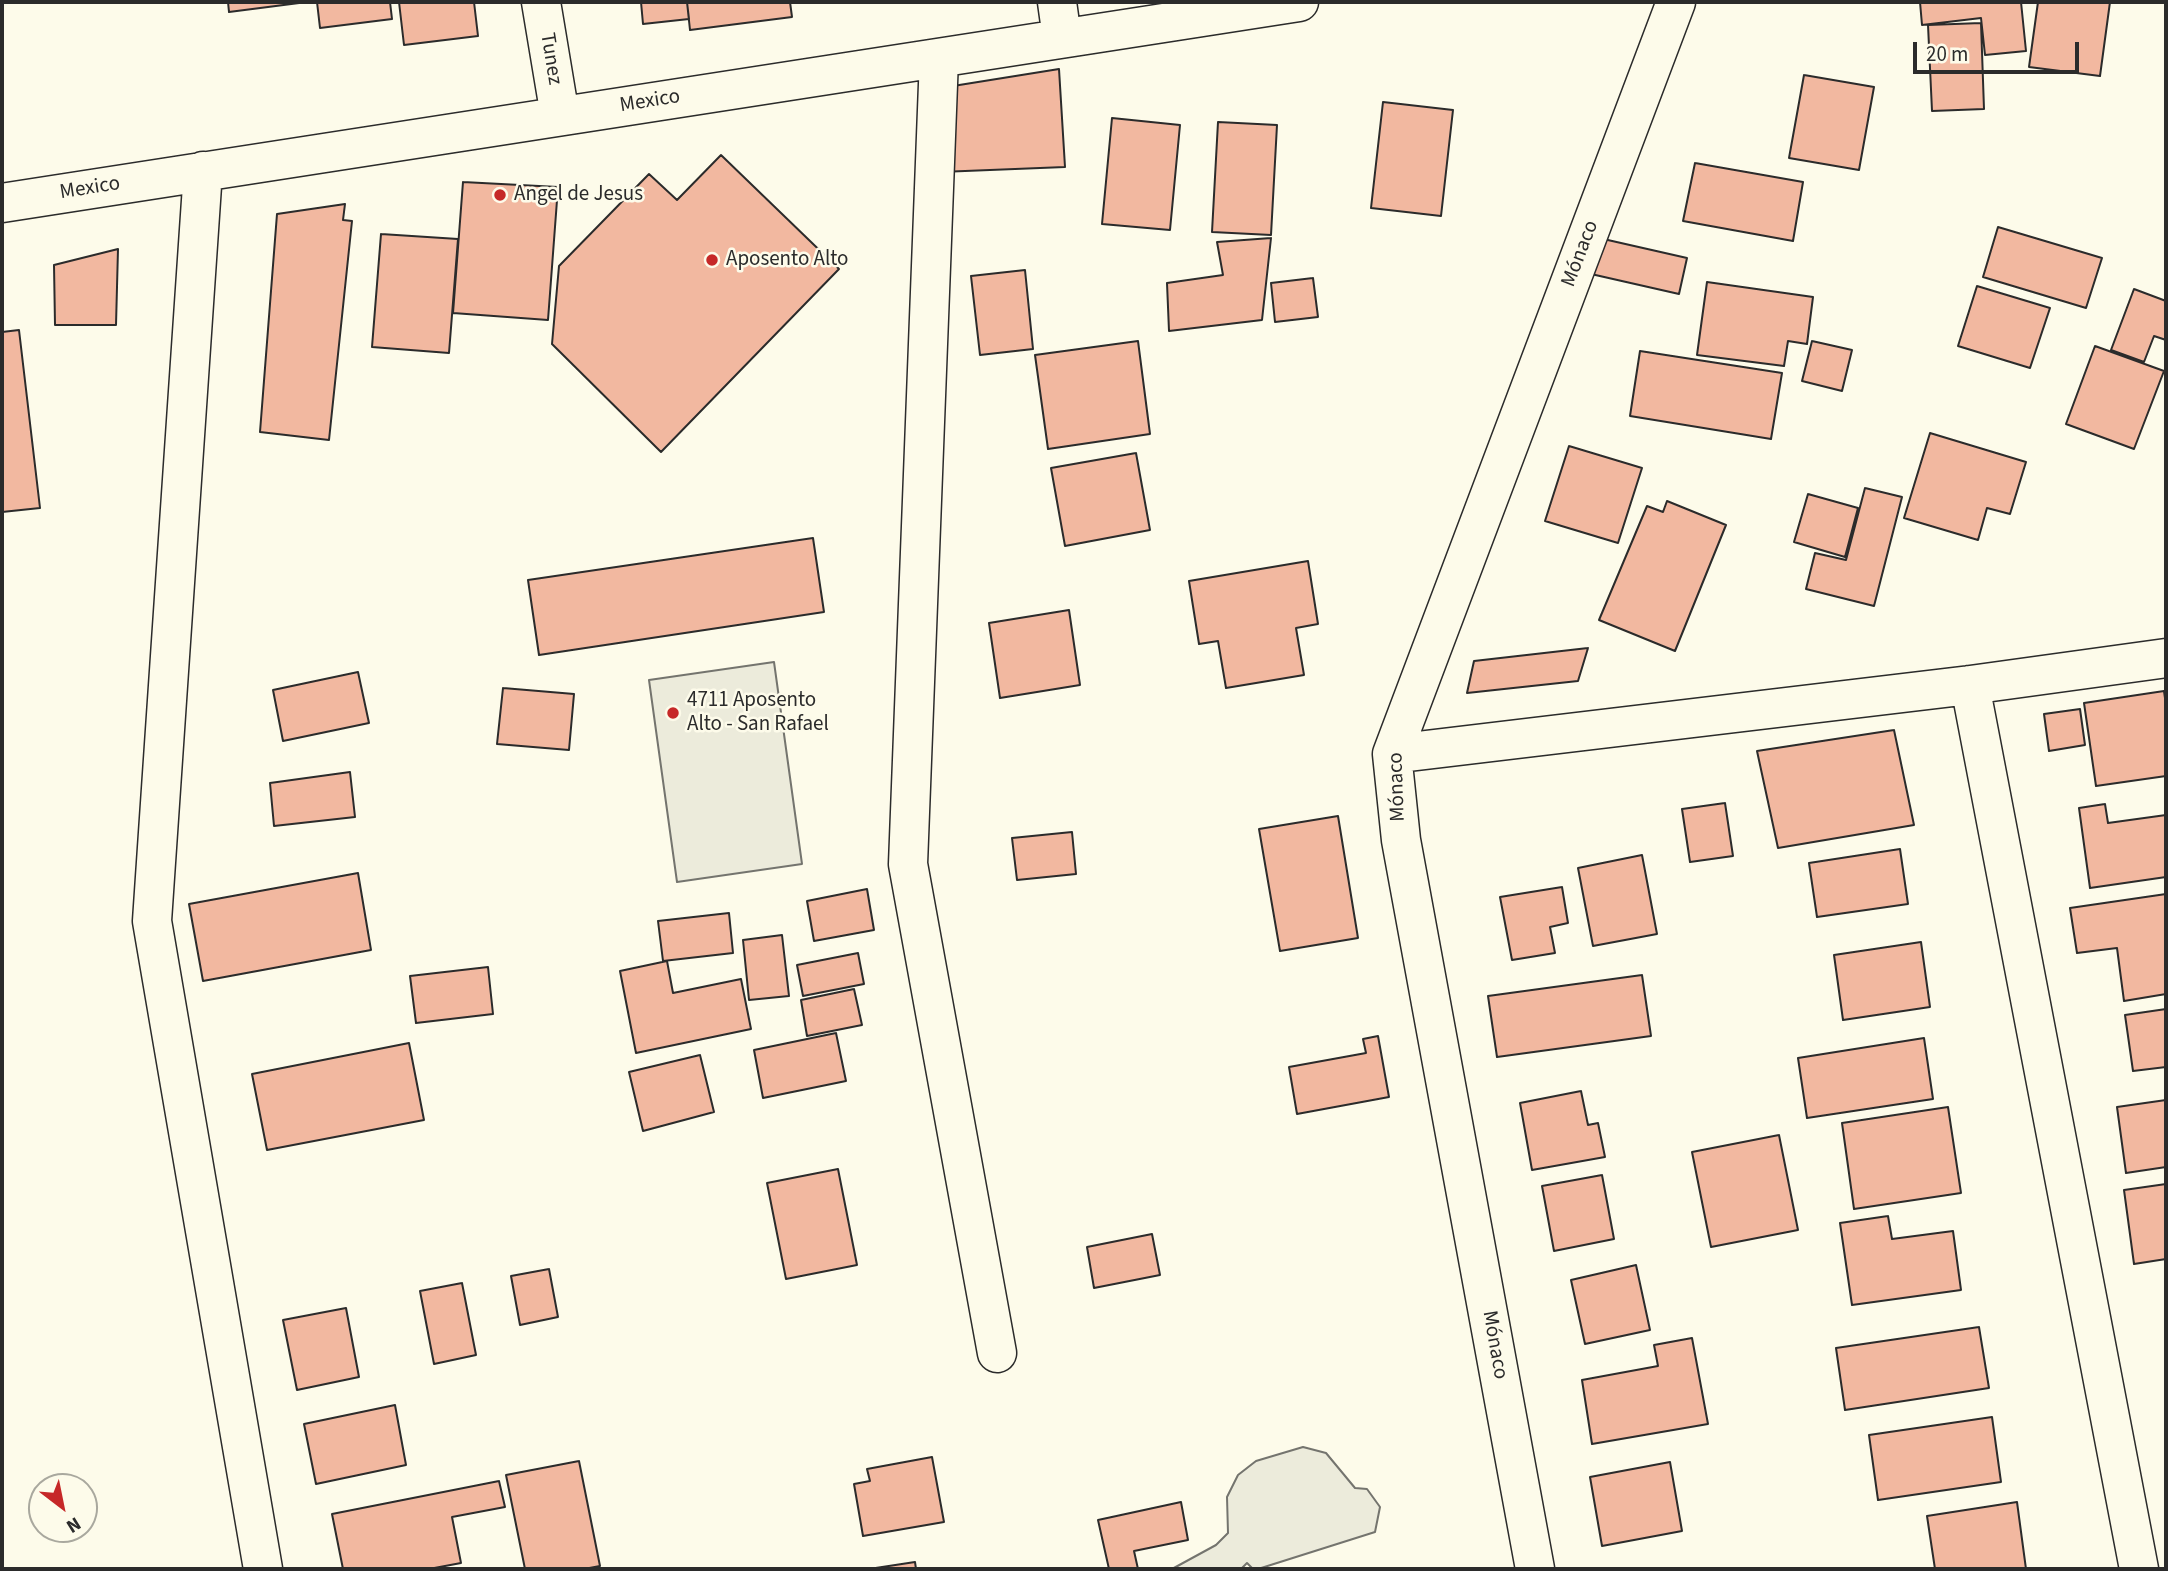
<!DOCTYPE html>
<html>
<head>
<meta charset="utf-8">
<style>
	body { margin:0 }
	#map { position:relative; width:2168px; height:1571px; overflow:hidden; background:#fdfbea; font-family:"Source Sans 3",sans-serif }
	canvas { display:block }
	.frame { position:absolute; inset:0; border:4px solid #2b2b2b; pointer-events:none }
	.north { position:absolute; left:28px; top:1473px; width:70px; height:70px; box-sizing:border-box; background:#fdfbea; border:2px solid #a9a89e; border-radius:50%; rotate:148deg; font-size:19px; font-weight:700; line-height:28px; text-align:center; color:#2b2b2b }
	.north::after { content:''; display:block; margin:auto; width:24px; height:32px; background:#c62828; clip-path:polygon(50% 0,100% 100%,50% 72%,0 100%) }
	.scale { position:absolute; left:1913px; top:42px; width:166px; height:32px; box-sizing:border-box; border:4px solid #2b2b2b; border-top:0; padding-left:9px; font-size:21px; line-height:24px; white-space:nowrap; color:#2b2b2b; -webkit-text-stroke:5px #fdfbea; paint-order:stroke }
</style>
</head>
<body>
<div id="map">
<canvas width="2168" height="1571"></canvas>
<div class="frame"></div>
<div class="north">N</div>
<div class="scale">20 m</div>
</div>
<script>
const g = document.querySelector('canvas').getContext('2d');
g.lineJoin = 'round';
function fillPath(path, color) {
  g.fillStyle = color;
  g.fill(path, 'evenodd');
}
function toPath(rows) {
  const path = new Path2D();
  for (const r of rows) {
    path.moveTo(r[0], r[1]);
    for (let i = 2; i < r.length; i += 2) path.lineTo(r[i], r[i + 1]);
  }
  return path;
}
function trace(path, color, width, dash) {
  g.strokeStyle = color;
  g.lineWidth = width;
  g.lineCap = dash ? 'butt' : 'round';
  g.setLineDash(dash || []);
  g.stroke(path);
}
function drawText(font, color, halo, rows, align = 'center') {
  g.font = font + ' "Source Sans 3",sans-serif';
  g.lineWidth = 5;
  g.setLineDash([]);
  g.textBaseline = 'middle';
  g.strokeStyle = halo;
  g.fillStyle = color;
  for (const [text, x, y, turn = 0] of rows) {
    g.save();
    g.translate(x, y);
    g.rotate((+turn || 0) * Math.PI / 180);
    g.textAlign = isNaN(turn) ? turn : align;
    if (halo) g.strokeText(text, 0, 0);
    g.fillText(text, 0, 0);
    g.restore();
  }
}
const green = toPath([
	[774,662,802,864,677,882,649,680,774,662],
	[1303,1447,1326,1453,1355,1488,1367,1489,1380,1507,1375,1532,1258,1569,1253,1569,1247,1563,1241,1569,1172,1569,1216,1545,1228,1533,1227,1497,1238,1475,1256,1461,1303,1447]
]);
fillPath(green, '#ecebdb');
trace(green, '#74746e', 2);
const building = toPath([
	[228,2,307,2,229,12,228,2],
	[317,2,390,2,392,19,320,28,317,2],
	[399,2,474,2,478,36,404,45,399,2],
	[641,2,687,2,689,19,643,24,641,2],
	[687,2,790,2,792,17,690,30,687,2],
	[1920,2,2021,2,2026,51,1985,55,1981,18,1922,25,1920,2],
	[2038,2,2110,2,2100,76,2029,67,2038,2],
	[1981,23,1984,109,1932,111,1928,25,1981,23],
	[1059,69,1065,167,940,172,953,86,1059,69],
	[1804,75,1874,87,1859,170,1789,158,1804,75],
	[1383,102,1453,110,1441,216,1371,208,1383,102],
	[1112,118,1180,125,1170,230,1102,224,1112,118],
	[1218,122,1277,125,1271,235,1212,232,1218,122],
	[721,155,839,269,661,452,552,344,559,266,649,174,677,200,721,155],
	[1695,163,1803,182,1793,241,1683,221,1695,163],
	[463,182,558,187,548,320,453,313,463,182],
	[345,204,343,220,352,221,329,440,260,432,277,214,345,204],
	[1998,227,2102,258,2086,308,1983,277,1998,227],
	[381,234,458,239,449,353,372,347,381,234],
	[1271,238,1262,320,1169,331,1167,283,1223,275,1217,242,1271,238],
	[1599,238,1687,258,1679,294,1591,274,1599,238],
	[118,249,116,325,55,325,54,265,118,249],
	[1025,270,1033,349,980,355,971,276,1025,270],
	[1313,278,1318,317,1275,322,1271,283,1313,278],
	[1707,282,1813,297,1807,344,1788,341,1784,366,1697,355,1707,282],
	[1977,286,2050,308,2030,368,1958,346,1977,286],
	[2134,289,2166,301,2166,340,2154,336,2144,362,2111,350,2134,289],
	[19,330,40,508,2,512,2,332,19,330],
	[1138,341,1150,434,1048,449,1035,355,1138,341],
	[1812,341,1852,350,1842,391,1802,381,1812,341],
	[2095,346,2164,371,2134,449,2066,424,2095,346],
	[1640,351,1782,373,1771,439,1630,416,1640,351],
	[1930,433,2026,462,2010,514,1987,508,1978,540,1904,518,1930,433],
	[1569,446,1642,468,1618,543,1545,521,1569,446],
	[1136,453,1150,530,1065,546,1051,468,1136,453],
	[1865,488,1902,497,1874,606,1806,589,1815,553,1846,560,1865,488],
	[1808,494,1858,508,1845,557,1794,542,1808,494],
	[1667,501,1726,525,1675,651,1599,620,1647,506,1663,512,1667,501],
	[813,538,824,612,539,655,528,580,813,538],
	[1308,561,1318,624,1296,628,1304,675,1226,688,1218,641,1199,644,1189,581,1308,561],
	[1069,610,1080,685,1000,698,989,623,1069,610],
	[1588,648,1578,681,1467,693,1474,661,1588,648],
	[358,672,369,723,283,741,273,690,358,672],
	[503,688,574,694,569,750,497,744,503,688],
	[2164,691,2166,705,2166,776,2096,786,2084,703,2164,691],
	[2080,709,2085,745,2049,751,2044,714,2080,709],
	[1894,730,1914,825,1778,848,1757,751,1894,730],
	[350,772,355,817,274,826,270,783,350,772],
	[1725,803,1733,856,1690,862,1682,809,1725,803],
	[2105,804,2108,823,2166,815,2166,877,2090,888,2079,808,2105,804],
	[1338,816,1358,938,1280,951,1259,829,1338,816],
	[1072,832,1076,874,1017,880,1012,838,1072,832],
	[1900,849,1908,904,1817,917,1809,863,1900,849],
	[1642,855,1657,934,1593,946,1578,868,1642,855],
	[358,873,371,950,203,981,189,904,358,873],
	[1562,887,1568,923,1550,927,1555,953,1512,960,1500,897,1562,887],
	[867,889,874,930,814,941,807,901,867,889],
	[2166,894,2166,994,2124,1001,2117,948,2077,953,2070,908,2166,894],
	[729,913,733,953,663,961,658,921,729,913],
	[782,935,789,996,749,1000,743,940,782,935],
	[1921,942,1930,1007,1843,1020,1834,955,1921,942],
	[858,953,864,984,803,996,797,965,858,953],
	[667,961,673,993,741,979,751,1029,636,1053,620,971,667,961],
	[488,967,493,1014,416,1023,410,976,488,967],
	[1642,975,1651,1036,1497,1057,1488,996,1642,975],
	[854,989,862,1025,807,1036,801,1000,854,989],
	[2166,1009,2166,1067,2133,1071,2125,1015,2166,1009],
	[836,1033,846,1081,763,1098,754,1050,836,1033],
	[1378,1036,1389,1097,1297,1114,1289,1067,1366,1053,1363,1039,1378,1036],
	[1924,1038,1933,1099,1807,1118,1798,1058,1924,1038],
	[409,1043,424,1120,267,1150,252,1074,409,1043],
	[700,1055,714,1112,643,1131,629,1072,700,1055],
	[1581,1091,1588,1125,1598,1123,1605,1157,1532,1170,1520,1103,1581,1091],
	[2166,1100,2166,1167,2126,1173,2117,1107,2166,1100],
	[1948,1107,1961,1193,1854,1209,1842,1123,1948,1107],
	[1779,1135,1798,1230,1711,1247,1692,1152,1779,1135],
	[838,1169,857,1265,786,1279,767,1183,838,1169],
	[1602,1175,1614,1239,1554,1251,1542,1186,1602,1175],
	[2166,1184,2166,1259,2134,1264,2124,1190,2166,1184],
	[1888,1216,1892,1239,1953,1231,1961,1290,1852,1305,1840,1223,1888,1216],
	[1152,1234,1160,1275,1094,1288,1087,1247,1152,1234],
	[1636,1265,1650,1330,1585,1344,1571,1280,1636,1265],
	[549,1269,558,1317,520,1325,511,1276,549,1269],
	[462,1283,476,1355,434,1364,420,1291,462,1283],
	[346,1308,359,1377,297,1390,283,1320,346,1308],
	[1979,1327,1989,1388,1845,1410,1836,1348,1979,1327],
	[1692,1338,1708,1424,1592,1444,1582,1380,1658,1366,1654,1345,1692,1338],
	[395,1405,406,1465,316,1484,304,1424,395,1405],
	[1992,1417,2001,1482,1878,1500,1869,1435,1992,1417],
	[932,1457,944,1522,863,1536,854,1484,870,1481,867,1469,932,1457],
	[579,1461,600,1566,584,1569,525,1569,506,1475,579,1461],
	[1670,1462,1682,1531,1602,1546,1590,1477,1670,1462],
	[499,1481,505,1507,452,1517,461,1563,429,1569,343,1569,332,1514,499,1481],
	[1181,1502,1188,1540,1134,1551,1138,1569,1109,1569,1098,1520,1181,1502],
	[2017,1502,2026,1569,1935,1569,1927,1516,2017,1502],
	[915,1562,916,1569,869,1569,915,1562]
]);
fillPath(building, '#f2b8a0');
trace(building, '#2b2b2b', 2);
const minor = toPath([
	[541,2,560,116],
	[1057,2,1062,38],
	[939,58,908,864,997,1353],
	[203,171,152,921,263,1569],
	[2,203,1299,2],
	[1970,685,2139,1569],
	[1392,754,1970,685,2166,658],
	[1535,1569,1401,840,1392,754,1676,2]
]);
trace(minor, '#2b2b2b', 41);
trace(minor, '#fdfbea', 38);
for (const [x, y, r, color] of [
	[500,195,7,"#c62828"],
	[712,260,7,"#c62828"],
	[673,713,7,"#c62828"]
]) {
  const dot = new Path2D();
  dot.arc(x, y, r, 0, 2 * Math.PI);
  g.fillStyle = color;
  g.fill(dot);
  trace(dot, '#fdfbea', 2.5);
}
drawText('21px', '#2b2b2b', '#fdfbea', [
	["Tunez",550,59,81],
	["Mexico",650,102,-9],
	["Mexico",90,189,-9],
	["Mónaco",1581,254,-69],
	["Mónaco",1398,787,-92],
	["Mónaco",1494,1345,80]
]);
drawText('21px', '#2b2b2b', '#fdfbea', [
	["Angel de Jesus",514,195],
	["Aposento Alto",726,260],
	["4711 Aposento",687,701],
	["Alto - San Rafael",687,725]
], 'left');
</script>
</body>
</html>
